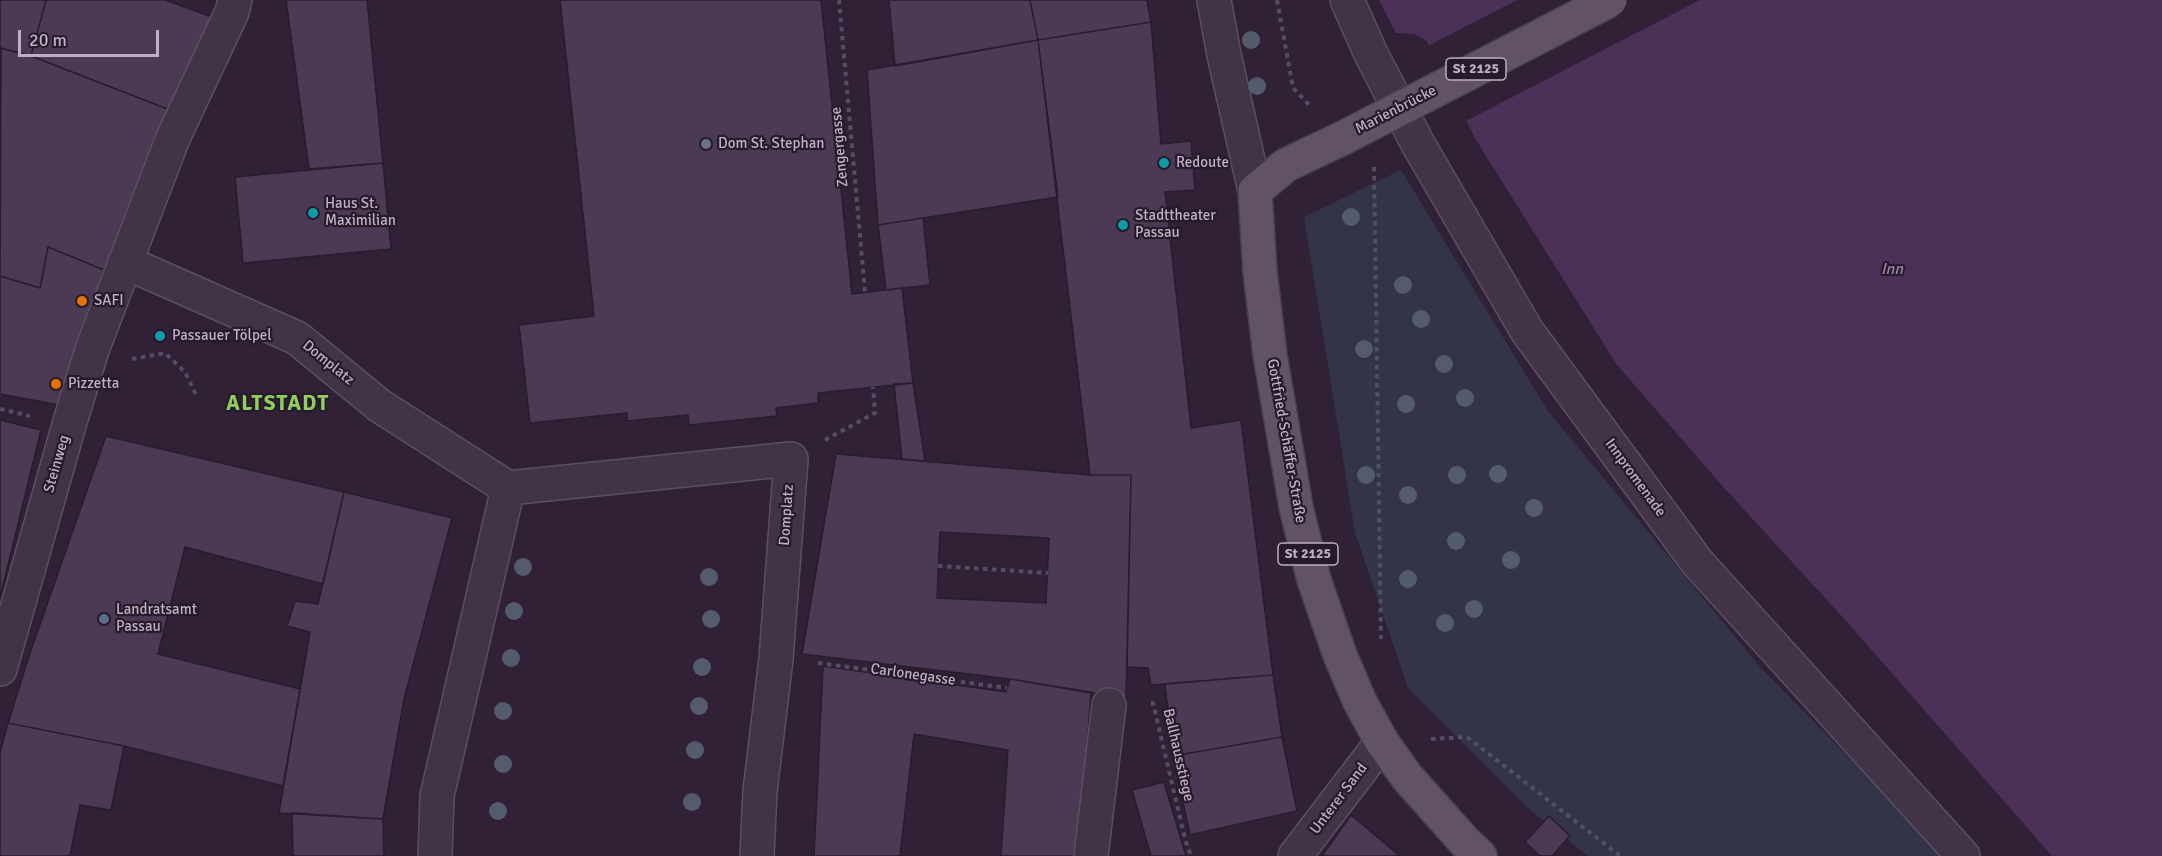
<!DOCTYPE html>
<html>
<head>
<meta charset="utf-8">
<style>
	body { margin:0 }
	#map { position:relative; width:2162px; height:856px; overflow:hidden; background:#302136; font-family:Signika,sans-serif }
	canvas { display:block }
	.scale { position:absolute; left:18px; top:30px; width:141px; height:27px; box-sizing:border-box; border:3px solid #beafc4; border-top:0; padding-left:8px; font-size:18px; line-height:21px; white-space:nowrap; color:#beafc4; -webkit-text-stroke:4px #261a2b; paint-order:stroke }
</style>
</head>
<body>
<div id="map">
<canvas width="2162" height="856"></canvas>
<div class="scale">20 m</div>
</div>
<script>
const g = document.querySelector('canvas').getContext('2d');
g.lineJoin = 'round';
function fillPath(path, color) {
  g.fillStyle = color;
  g.fill(path, 'evenodd');
}
function toPath(rows) {
  const path = new Path2D();
  for (const r of rows) {
    path.moveTo(r[0], r[1]);
    for (let i = 2; i < r.length; i += 2) path.lineTo(r[i], r[i + 1]);
  }
  return path;
}
function trace(path, color, width, dash) {
  g.strokeStyle = color;
  g.lineWidth = width;
  g.lineCap = dash ? 'butt' : 'round';
  g.setLineDash(dash || []);
  g.stroke(path);
}
function drawText(font, color, halo, rows, align = 'center') {
  g.font = font + ' Signika,sans-serif';
  g.lineWidth = 4.5;
  g.setLineDash([]);
  g.textBaseline = 'middle';
  g.strokeStyle = halo;
  g.fillStyle = color;
  for (const [text, x, y, turn = 0] of rows) {
    g.save();
    g.translate(x, y);
    g.rotate((+turn || 0) * Math.PI / 180);
    g.textAlign = isNaN(turn) ? turn : align;
    if (halo) g.strokeText(text, 0, 0);
    g.fillText(text, 0, 0);
    g.restore();
  }
}
fillPath(toPath([
	[1401,170,1548,411,1761,668,1946,856,1588,856,1528,808,1408,688,1355,533,1304,217]
]), '#333448');
fillPath(toPath([
	[1379,0,2162,0,2162,856,2052,856,1848,623,1726,490,1617,365,1476,140,1427,41,1415,34,1396,33]
]), '#4b3057');
fillPath(toPath([
	[1517,0,1700,0,1464,122,1426,47]
]), '#302136');
const building = toPath([
	[0,0,46,0,31,56,0,48,0,0],
	[46,0,165,0,218,19,170,110,31,56,46,0],
	[286,0,367,0,383,163,309,169,286,0],
	[560,0,821,0,852,294,902,288,913,383,818,393,818,403,776,408,777,416,689,425,688,415,627,421,627,413,530,423,519,325,594,316,560,0],
	[889,0,1030,0,1038,40,895,66,889,0],
	[1030,0,1147,0,1151,22,1038,40,1030,0],
	[1151,22,1161,144,1191,141,1195,190,1165,192,1191,428,1241,420,1273,675,1151,685,1148,668,1127,667,1131,475,1090,475,1038,40,1151,22],
	[1038,40,1058,197,878,225,867,70,1038,40],
	[1,48,31,56,170,110,104,270,48,247,40,288,0,276,1,48],
	[383,163,391,249,243,263,235,177,383,163],
	[923,218,930,285,886,290,878,225,923,218],
	[48,247,104,270,59,405,0,394,0,276,40,288,48,247],
	[913,383,925,461,902,459,894,384,913,383],
	[0,420,41,430,0,598,0,420],
	[106,436,344,492,323,584,185,547,158,654,300,689,283,786,124,746,8,723,29,656,106,436],
	[836,454,1090,475,1131,475,1126,698,1010,679,802,654,836,454],
	[940,532,1049,538,1046,603,937,598,940,532],
	[344,492,452,518,404,699,383,819,279,813,310,632,287,626,295,601,318,604,344,492],
	[823,666,1006,692,1010,679,1091,693,1079,856,1001,856,1008,750,914,734,900,856,814,856,823,666],
	[1273,675,1282,737,1173,756,1165,684,1273,675],
	[8,723,124,746,111,810,80,805,70,856,0,856,0,753,8,723],
	[1282,737,1297,811,1190,835,1173,756,1282,737],
	[1164,782,1186,856,1151,856,1132,790,1164,782],
	[292,813,383,819,384,856,293,856,292,813],
	[1351,815,1400,856,1322,856,1351,815],
	[1549,816,1570,836,1552,856,1540,856,1525,842,1549,816]
]);
fillPath(building, '#4c3a54');
trace(building, '#281c2d', 1.5);
const street = toPath([
	[1214,0,1224,55,1255,191],
	[1347,0,1371,54,1418,144,1527,331,1697,562,1963,856],
	[125,262,297,338,380,406,508,488,791,459,776,659,760,791,757,856],
	[0,669,69,425,92,350,173,138,232,12,235,0],
	[435,856,437,796,508,488],
	[1091,856,1109,705],
	[1295,856,1382,742]
]);
const primary = toPath([
	[1343,138,1286,165,1255,191,1260,272,1270,355,1296,507,1314,580,1340,655,1360,702,1382,742,1407,777,1465,842,1480,856]
]);
trace(street, '#5c4f62', 36);
trace(primary, '#4b3e51', 36);
trace(toPath([
	[839,0,865,292],
	[1277,0,1293,88,1311,107],
	[1374,167,1381,639],
	[132,359,165,353,185,372,197,397],
	[0,409,30,416],
	[825,440,875,413,873,387],
	[938,566,1048,573],
	[818,663,1007,688],
	[1151,703,1153,703,1185,839,1191,856],
	[1431,739,1467,737,1620,856]
]), '#534e63', 4, [4.5, 4.5]);
trace(street, '#413447', 33);
trace(primary, '#615267', 33);
const primaryBridge = toPath([
	[1343,138,1610,0]
]);
trace(primaryBridge, '#4b3e51', 36, []);
trace(primaryBridge, '#615267', 33);
g.fillStyle = '#535b6c';
for (const [x, y] of [
	[1251,40],
	[1257,86],
	[1351,217],
	[1403,285],
	[1421,319],
	[1364,349],
	[1444,364],
	[1465,398],
	[1406,404],
	[1498,474],
	[1366,475],
	[1457,475],
	[1408,495],
	[1534,508],
	[1456,541],
	[1511,560],
	[523,567],
	[709,577],
	[1408,579],
	[1474,609],
	[514,611],
	[711,619],
	[1445,623],
	[511,658],
	[702,667],
	[699,706],
	[503,711],
	[695,750],
	[503,764],
	[692,802],
	[498,811]
]) {
  g.beginPath();
  g.arc(x, y, 9, 0, 2 * Math.PI);
  g.fill();
}
for (const [x, y, r, color] of [
	[706,144,6,"#6b7280"],
	[1164,163,6,"#0f9aa8"],
	[313,213,6,"#0f9aa8"],
	[1123,225,6,"#0f9aa8"],
	[82,301,6,"#e8710a"],
	[160,336,6,"#0f9aa8"],
	[56,384,6,"#e8710a"],
	[104,619,6,"#5c6f8a"]
]) {
  const dot = new Path2D();
  dot.arc(x, y, r, 0, 2 * Math.PI);
  g.fillStyle = color;
  g.fill(dot);
  trace(dot, '#261a2b', 2);
}
for (const [x, y, w] of [
	[1476,69,60],
	[1308,554,60]
]) {
  const box = new Path2D();
  box.roundRect(x - w / 2, y - 11, w, 22, 4.5);
  g.fillStyle = '#261a2b';
  g.fill(box);
  trace(box, '#beafc4', 1.5);
}
drawText('bold 14px', '#beafc4', null, [
	["St 2125",1476,69],
	["St 2125",1308,554]
]);
drawText('15px', '#beafc4', '#261a2b', [
	["Marienbrücke",1396,110,-27],
	["Zengergasse",840,147,-95],
	["Domplatz",328,363,39],
	["Gottfried-Schäffer-Straße",1286,441,80],
	["Steinweg",57,464,-74],
	["Innpromenade",1635,478,54],
	["Domplatz",787,515,-86],
	["Carlonegasse",913,675,8],
	["Ballhausstiege",1178,755,77],
	["Unterer Sand",1339,799,-53]
]);
drawText('15px', '#beafc4', '#261a2b', [
	["Dom St. Stephan",718,144],
	["Redoute",1176,163],
	["Haus St.",325,204],
	["Maximilian",325,221],
	["Stadttheater",1135,216],
	["Passau",1135,233],
	["SAFI",94,301],
	["Passauer Tölpel",172,336],
	["Pizzetta",68,384],
	["Landratsamt",116,610],
	["Passau",116,627]
], 'left');
drawText('italic 16px', '#a180b0', '#261a2b', [
	["Inn",1892,270]
]);
g.letterSpacing = '1.5px';
drawText('bold 21px', '#91ce5f', '#261a2b', [
	["ALTSTADT",278,404]
]);
g.letterSpacing = '0px';
</script>
</body>
</html>
